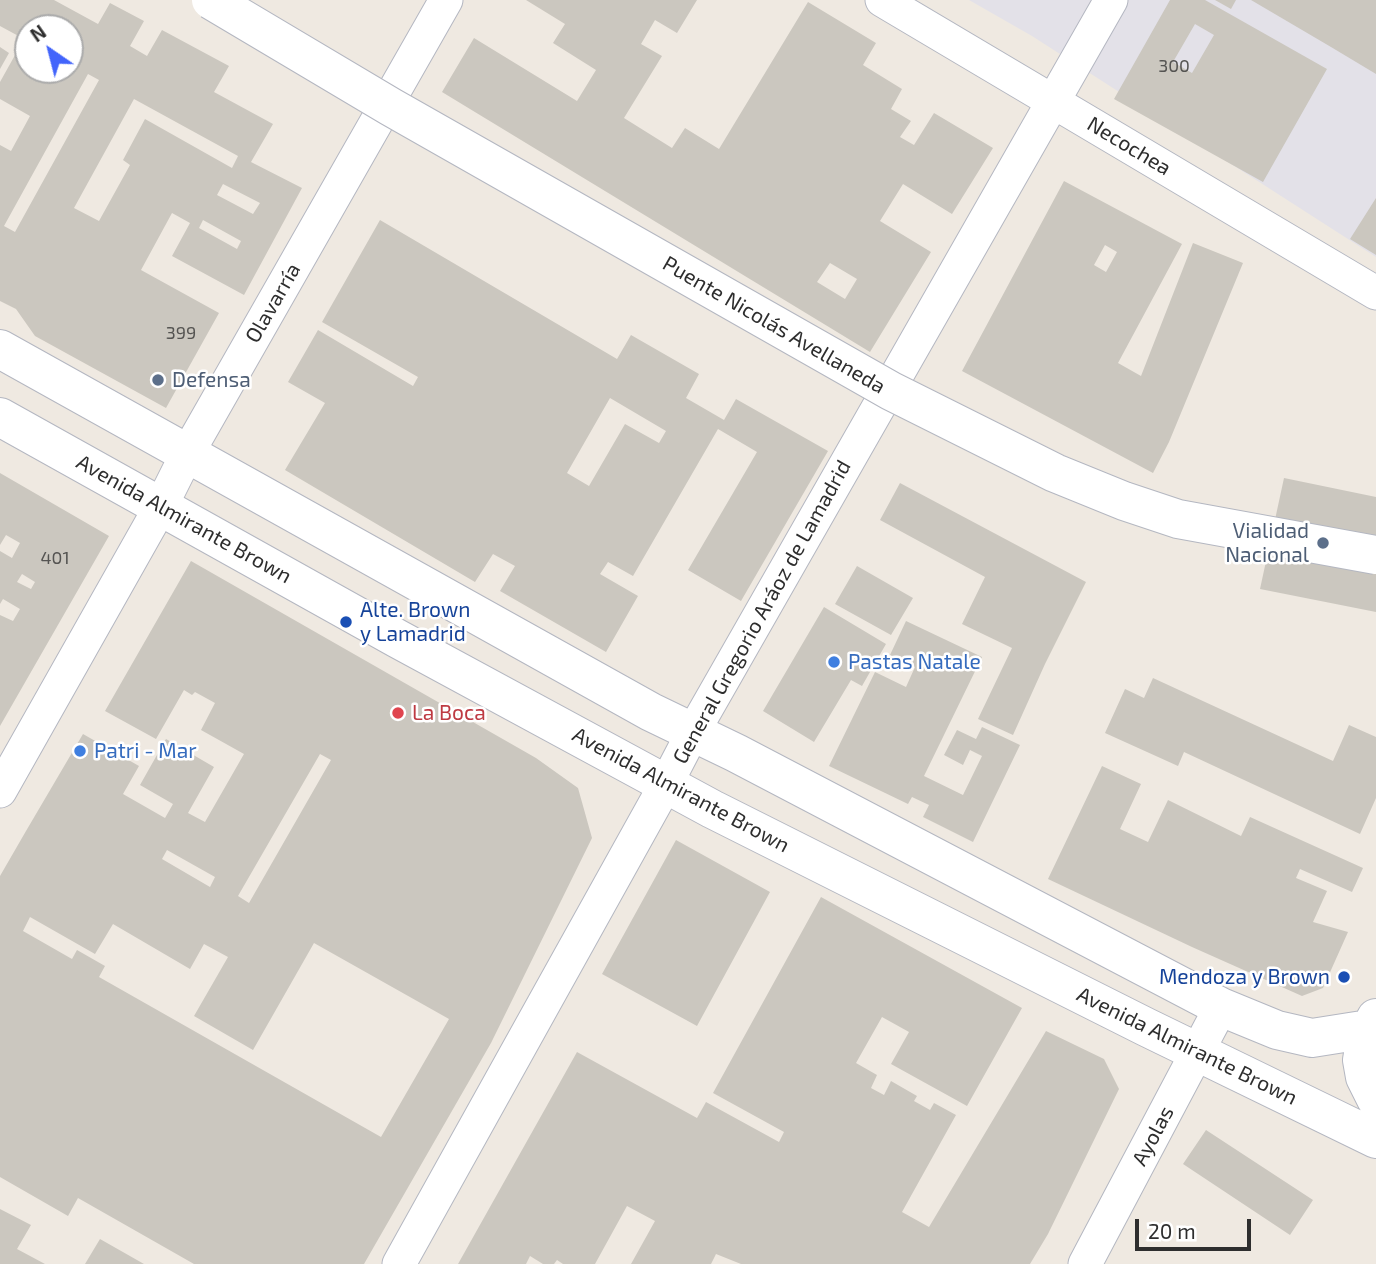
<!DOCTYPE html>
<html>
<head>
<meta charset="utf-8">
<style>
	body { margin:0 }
	#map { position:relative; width:1376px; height:1264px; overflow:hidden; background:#efe9e1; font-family:"Exo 2",sans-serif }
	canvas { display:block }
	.north { position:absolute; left:14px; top:14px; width:70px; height:70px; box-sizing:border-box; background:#fff; border:2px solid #ababab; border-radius:50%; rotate:325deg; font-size:19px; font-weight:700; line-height:28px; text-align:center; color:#2e2e2e }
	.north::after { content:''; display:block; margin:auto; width:24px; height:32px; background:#4264fb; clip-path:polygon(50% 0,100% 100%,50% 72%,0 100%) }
	.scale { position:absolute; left:1135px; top:1219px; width:116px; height:32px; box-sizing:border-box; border:4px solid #2e2e2e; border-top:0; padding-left:9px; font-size:21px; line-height:24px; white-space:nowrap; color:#2e2e2e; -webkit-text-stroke:5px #fff; paint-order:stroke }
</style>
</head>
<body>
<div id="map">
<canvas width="1376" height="1264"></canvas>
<div class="north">N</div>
<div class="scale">20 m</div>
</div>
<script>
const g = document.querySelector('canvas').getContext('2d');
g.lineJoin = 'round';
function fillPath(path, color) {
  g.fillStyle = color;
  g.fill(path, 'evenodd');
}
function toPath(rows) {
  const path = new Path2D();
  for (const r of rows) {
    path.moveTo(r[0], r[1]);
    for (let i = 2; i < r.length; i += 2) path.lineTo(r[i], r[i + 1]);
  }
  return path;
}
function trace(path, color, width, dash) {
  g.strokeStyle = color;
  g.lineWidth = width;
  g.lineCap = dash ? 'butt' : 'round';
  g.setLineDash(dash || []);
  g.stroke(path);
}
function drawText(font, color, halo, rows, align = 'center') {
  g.font = font + ' "Exo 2",sans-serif';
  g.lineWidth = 5;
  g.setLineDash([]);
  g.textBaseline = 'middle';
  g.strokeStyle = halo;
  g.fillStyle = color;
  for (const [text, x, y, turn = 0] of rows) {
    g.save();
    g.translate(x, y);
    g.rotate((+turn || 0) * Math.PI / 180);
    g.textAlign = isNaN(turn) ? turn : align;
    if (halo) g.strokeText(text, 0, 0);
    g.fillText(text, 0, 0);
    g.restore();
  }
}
fillPath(toPath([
	[969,0,1376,0,1376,257,1032,36]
]), '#e3e1e8');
fillPath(toPath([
	[0,0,54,0,98,24,110,3,144,21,130,46,147,56,162,30,229,66,214,92,273,124,251,162,302,188,244,295,172,256,190,223,172,213,141,270,219,313,166,408,35,336,16,309,0,301,0,145,11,151,30,116,0,99,0,82,24,39,0,26],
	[28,28,70,28,70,70,28,70],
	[88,74,99,80,15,232,4,226],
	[134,99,238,156,232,168,145,119,123,160,130,165,99,221,74,208],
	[223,184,260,203,253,214,217,195],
	[203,220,241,241,237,249,199,228],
	[526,0,697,0,677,33,655,20,641,44,662,56,624,118,672,148,685,128,719,149,808,2,876,43,863,65,902,89,891,109,911,121,900,137,914,145,934,113,993,148,952,214,903,184,880,221,931,252,870,352,442,92,474,38,577,101,596,70,553,43,565,24],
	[830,263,857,279,845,299,817,282],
	[1170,0,1205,0,1327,69,1263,182,1114,99],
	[1195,24,1214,35,1192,73,1173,62],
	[1215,0,1236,0,1231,9],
	[1251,0,1376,0,1376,74,1331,47],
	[0,47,9,53,0,69],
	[1064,181,1182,244,1118,363,1141,376,1193,243,1243,263,1169,442,1153,473,962,371],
	[1105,245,1117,252,1106,272,1094,265],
	[1376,198,1376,255,1350,239],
	[380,220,617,359,631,335,699,374,686,398,724,420,736,399,828,451,741,601,688,570,757,452,718,429,633,576,608,562,600,574,638,596,606,652,500,591,515,566,493,554,475,582,285,470,325,403,288,382,318,330,413,386,418,377,322,322],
	[610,398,666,431,659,443,625,424,589,486,567,473],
	[0,473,109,536,0,726,0,615,13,621,20,609,3,599,0,604,0,551,12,558,20,543,6,535,0,545],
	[22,574,35,582,31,589,17,582],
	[1284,478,1376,497,1376,612,1260,589],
	[900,483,1086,582,1045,664,1013,735,978,719,1012,648,962,624,985,577,880,520],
	[191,561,536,758,578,788,592,838,491,1043,364,1264,194,1264,78,1198,68,1216,0,1177,0,876,26,831,83,734,139,766,123,794,165,818,173,804,140,785,166,739,214,767,188,813,205,822,244,754,201,730,215,703,195,692,192,695,184,690,156,739,105,711],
	[320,754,331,760,249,903,238,896],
	[167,850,215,877,210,887,162,859],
	[30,917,95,954,113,924,190,969,204,944,228,957,194,1016,253,1050,314,943,449,1019,381,1137,99,977,105,966,77,950,72,959,23,931],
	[857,566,913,598,891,635,835,604],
	[824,607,886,644,862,686,851,680,814,742,763,711],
	[906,621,982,657,924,776,963,795,982,756,970,750,963,765,944,755,957,730,976,739,982,727,1020,745,973,842,923,817,929,805,912,797,908,804,829,766,875,672,906,687,915,667,890,655],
	[1153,678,1333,761,1349,725,1376,737,1376,798,1360,834,1184,752,1178,766,1105,733,1125,689,1144,698],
	[1102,766,1141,784,1120,829,1148,842,1168,800,1241,836,1250,817,1363,868,1352,892,1300,869,1296,878,1327,891,1313,922,1348,932,1323,988,1302,996,1192,947,1048,879],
	[676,840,770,892,697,1026,602,974],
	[821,897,1022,1008,967,1106,891,1064,909,1032,882,1017,856,1063,877,1075,871,1088,884,1095,891,1081,917,1096,914,1101,930,1110,934,1103,956,1115,902,1212,929,1227,1046,1031,1104,1059,1119,1089,1048,1234,1030,1264,741,1264,716,1254,711,1264,631,1264,655,1221,627,1206,595,1264,563,1264,557,1260,554,1264,543,1264,530,1256,526,1264,458,1264,577,1052,697,1118,706,1102,779,1142,784,1132,713,1093],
	[1206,1130,1313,1200,1290,1235,1183,1164],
	[0,1209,31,1225,17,1249,45,1264,0,1264],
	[100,1239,144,1264,85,1264]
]), '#cbc7bf');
const street = toPath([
	[882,0,1376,293],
	[0,791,161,506,187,454,446,0],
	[399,1264,666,784,693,732,1111,0],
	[1085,1264,1221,1007]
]);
const secondary = toPath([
	[0,349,651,712,736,753,1221,1007,1277,1030,1312,1038,1369,1029],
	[0,417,398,639,712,809,1146,1027,1376,1139],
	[1376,1018,1366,1036,1362,1060,1365,1077,1376,1099]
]);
trace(street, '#b4b7c1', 35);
trace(secondary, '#b4b7c1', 40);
trace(street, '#fff', 33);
trace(secondary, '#fff', 38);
const secondaryBridge = toPath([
	[211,0,391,107,891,391,1055,473,1124,501,1178,519,1376,555]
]);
trace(secondaryBridge, '#b4b7c1', 40, []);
trace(secondaryBridge, '#fff', 38);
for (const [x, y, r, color] of [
	[158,380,7,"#5c6f8a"],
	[1323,543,7,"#5c6f8a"],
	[346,622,7,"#1a4fb4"],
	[834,662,7,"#3f7fe0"],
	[398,713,7,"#e0444e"],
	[80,751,7,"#3f7fe0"],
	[1344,977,7,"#1a4fb4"]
]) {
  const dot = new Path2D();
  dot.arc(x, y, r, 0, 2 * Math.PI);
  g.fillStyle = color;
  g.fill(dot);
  trace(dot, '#fff', 2.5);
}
drawText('18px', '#555452', null, [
	["300",1174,66],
	["399",181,333],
	["401",55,558]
]);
drawText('21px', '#2e2e2e', '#fff', [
	["Necochea",1129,146,31],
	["Olavarría",273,303,-60],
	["Puente Nicolás Avellaneda",774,325,30],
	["Avenida Almirante Brown",184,519,29],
	["General Gregorio Aráoz de Lamadrid",762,612,-61],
	["Avenida Almirante Brown",681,790,28],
	["Avenida Almirante Brown",1187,1046,26],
	["Ayolas",1153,1136,-62]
]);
drawText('21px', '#4e5e75', '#fff', [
	["Defensa",172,380],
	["Vialidad",1309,531,"right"],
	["Nacional",1309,555,"right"]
], 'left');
drawText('21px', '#164399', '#fff', [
	["Alte. Brown",360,610],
	["y Lamadrid",360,634],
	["Mendoza y Brown",1330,977,"right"]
], 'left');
drawText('21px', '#366cbe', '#fff', [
	["Pastas Natale",848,662],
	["Patri - Mar",94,751]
], 'left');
drawText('21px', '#be3a42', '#fff', [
	["La Boca",412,713]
], 'left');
</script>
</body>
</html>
